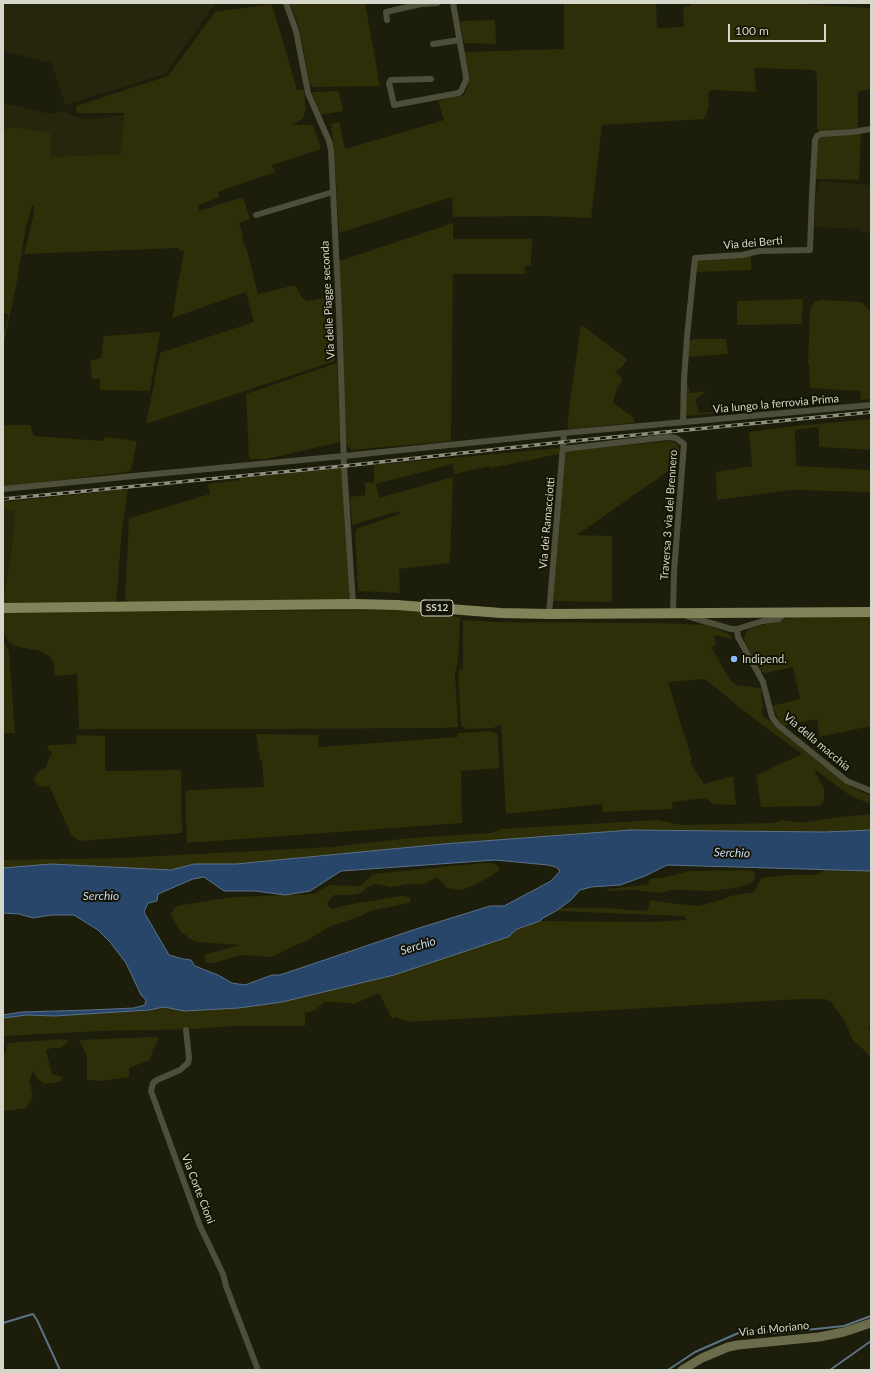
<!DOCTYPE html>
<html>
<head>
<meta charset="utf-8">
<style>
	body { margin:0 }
	#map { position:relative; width:874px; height:1373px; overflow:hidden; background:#1c1d0a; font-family:Lato,sans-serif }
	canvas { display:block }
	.frame { position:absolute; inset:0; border:4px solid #d6d7cb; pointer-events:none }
	.scale { position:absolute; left:728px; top:24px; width:98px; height:18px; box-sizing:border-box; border:2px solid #d6d7cb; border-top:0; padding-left:5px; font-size:12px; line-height:14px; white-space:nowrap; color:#d6d7cb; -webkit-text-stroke:3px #131403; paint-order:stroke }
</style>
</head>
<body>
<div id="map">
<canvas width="874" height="1373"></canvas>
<div class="frame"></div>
<div class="scale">100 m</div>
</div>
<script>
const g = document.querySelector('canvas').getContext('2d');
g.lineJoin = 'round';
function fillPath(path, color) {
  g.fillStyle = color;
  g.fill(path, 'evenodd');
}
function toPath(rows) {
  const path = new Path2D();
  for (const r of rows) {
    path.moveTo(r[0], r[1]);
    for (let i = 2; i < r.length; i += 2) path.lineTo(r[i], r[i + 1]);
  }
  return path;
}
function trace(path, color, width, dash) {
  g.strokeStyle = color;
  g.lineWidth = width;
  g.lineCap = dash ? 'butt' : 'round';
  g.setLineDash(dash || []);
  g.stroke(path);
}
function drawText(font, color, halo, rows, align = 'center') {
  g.font = font + ' Lato,sans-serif';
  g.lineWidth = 4;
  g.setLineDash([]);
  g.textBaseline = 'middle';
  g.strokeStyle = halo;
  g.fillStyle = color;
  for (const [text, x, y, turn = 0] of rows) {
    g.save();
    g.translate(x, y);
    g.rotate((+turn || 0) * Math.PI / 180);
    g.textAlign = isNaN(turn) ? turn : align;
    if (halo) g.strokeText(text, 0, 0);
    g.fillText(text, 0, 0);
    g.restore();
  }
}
fillPath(toPath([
	[3,3,216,3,165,74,65,105,52,63,3,51],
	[3,103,46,113,53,114,63,111,82,119,96,119,124,115,121,154,51,157,8,128,3,131],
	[819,181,871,185,871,233,860,232,860,229,814,227,816,191,818,191],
	[3,510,13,510,15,516,11,553,3,600]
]), '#26260c');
fillPath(toPath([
	[290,3,365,3,380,86,313,87,310,85,299,27],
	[564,3,656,3,657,28,684,27,683,7,690,6,691,3,783,3,871,8,871,89,858,92,858,128,820,132,817,129,817,75,814,70,754,68,756,92,711,90,708,93,709,107,704,119,602,125,591,218,541,216,453,217,452,197,339,233,334,152,331,124,339,122,345,149,444,120,438,101,464,95,468,86,469,72,464,52,564,49],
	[272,4,297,90,304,90,306,109,303,118,293,125,313,125,321,149,272,165,275,172,218,192,219,197,199,205,199,211,243,197,250,219,239,223,242,231,243,244,246,247,258,294,295,285,302,298,307,301,329,297,332,298,335,361,146,424,160,353,254,322,246,292,172,318,184,251,178,250,178,248,24,254,33,217,34,207,32,206,26,227,17,281,3,347,3,331,5,330,8,314,3,313,3,131,8,128,14,127,50,133,51,157,121,154,124,113,78,113,76,109,76,106,168,76,215,12],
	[495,20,496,44,464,43,460,21],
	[339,91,343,111,321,115,312,92],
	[861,133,859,180,814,179,817,142,822,136],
	[453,223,453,239,532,239,531,265,525,266,525,274,453,274,451,441,351,450,346,444,339,261],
	[751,255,751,270,695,272,696,265,698,261],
	[803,299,802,324,737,325,737,301],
	[820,300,860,302,863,303,871,312,871,399,861,400,860,391,810,388,809,364,808,363,810,309,815,302],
	[581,324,628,360,615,373,622,377,622,381,617,389,613,402,635,419,633,423,569,429,567,425],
	[160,332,150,391,100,390,100,379,92,379,90,361,101,358,104,336],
	[693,339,726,339,728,354,687,357,688,342],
	[337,363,340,442,267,459,249,459,246,394],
	[687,380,690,393,707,391,695,400,699,413,798,404,797,406,686,416,685,397],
	[871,419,871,450,819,447,819,427,795,430,796,466,871,470,871,492,791,490,717,500,716,472,752,466,749,432,795,426],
	[3,425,30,425,34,436,104,441,104,437,137,441,131,470,127,472,3,487],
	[671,441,674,442,678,445,679,448,677,465,577,535,612,536,612,602,553,601,564,451],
	[559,448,559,454,491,468,490,466,454,474,453,464,376,484,379,498,453,477,450,563,399,569,400,593,358,591,355,532,358,528,400,514,399,511,352,525,350,497,365,495,365,483,374,482,374,465],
	[342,468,350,597,346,600,128,602,125,598,129,518,210,494,208,484,239,480,240,478],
	[128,489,122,529,116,604,3,603,11,553,15,516,13,510,3,510,3,502],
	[404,610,460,617,458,662,455,672,458,727,444,728,272,729,79,729,77,674,55,676,53,662,49,656,41,651,19,647,13,645,8,641,3,631,3,612],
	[793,617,871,617,871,726,819,737,817,719,784,726,779,721,772,706,800,699,793,667,766,673,761,672,745,642,744,637,747,631,751,628],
	[463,620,496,622,664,623,705,625,723,631,730,635,732,639,714,635,716,645,711,647,730,680,736,685,761,688,763,707,761,714,851,787,871,796,871,804,852,797,814,769,824,789,824,800,820,806,761,807,756,775,802,754,749,715,705,679,668,682,692,760,690,762,704,784,733,776,736,805,712,804,706,798,672,802,673,809,603,812,602,804,506,814,501,725,497,725,494,728,466,729,461,725,458,671,463,668],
	[3,639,9,651,15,733,3,733],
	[492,731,494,732,498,735,499,768,461,771,462,823,187,843,185,792,189,790,264,787,262,760,260,760,256,734,318,735,319,747,458,737,458,733],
	[77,735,105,736,105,771,181,770,182,833,80,841,72,836,49,786,44,787,38,785,35,782,34,778,41,769,45,768,47,765,48,760,52,753,51,751,47,749,49,745,76,744],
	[871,814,871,830,825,832,631,830,443,844,236,864,194,864,171,870,51,864,3,868,3,860,120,858,333,847,409,838,491,833,501,829,658,820,681,825,773,823,783,820,801,823,839,817],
	[483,863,493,863,498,866,499,870,493,875,470,887,460,890,447,888,437,877,424,884,408,884,391,887,375,884,368,887,361,893,350,895,334,895,327,903,331,909,347,905,401,896,411,897,409,903,370,911,361,916,329,927,306,941,296,945,272,957,242,955,213,963,206,963,204,955,240,945,195,942,181,932,170,914,177,906,213,900,234,897,315,894,329,885,360,886,373,874],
	[753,870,755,874,754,880,749,884,740,887,712,891,671,890,659,893,634,890,608,891,606,889,647,885,650,879,666,877,689,871],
	[825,870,871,871,871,1025,868,1026,871,1033,871,1057,852,1039,845,1021,831,1002,825,999,800,999,408,1022,397,1018,396,1017,392,1019,379,993,352,1005,351,1003,325,1002,315,1010,307,1013,305,1012,305,1026,234,1026,195,1029,101,1031,3,1036,3,1018,27,1015,55,1016,149,1010,164,1007,184,1011,239,1008,282,1002,394,975,508,937,517,929,540,921,646,922,687,920,683,916,556,911,560,908,607,908,645,911,648,909,650,900,670,903,699,906,724,899,730,896,754,892,761,878,785,875,816,875],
	[152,1037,159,1038,153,1049,150,1060,129,1068,129,1077,101,1081,87,1080,87,1056,79,1040],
	[64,1039,69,1041,60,1048,51,1048,46,1051,52,1074,64,1078,59,1082,45,1084,38,1079,33,1071,29,1081,33,1096,26,1108,3,1111,3,1054,5,1054,8,1043]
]), '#2e2e09');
const water = toPath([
	[631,830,825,832,871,830,871,871,667,865,645,876,620,885,591,887,580,890,571,900,556,911,543,918,540,921,517,929,508,937,394,975,282,1002,239,1008,184,1011,164,1007,149,1010,55,1016,27,1015,3,1018,3,1015,22,1012,90,1010,134,1008,145,1005,146,1000,141,995,126,963,110,942,98,930,74,915,51,915,33,918,19,914,3,913,3,868,51,864,171,870,194,864,236,864,443,844,631,830],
	[495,860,548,865,556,867,560,871,551,881,504,906,490,906,416,929,280,975,272,975,245,985,232,983,218,975,195,966,191,960,183,959,169,955,144,912,148,903,157,901,158,894,193,879,204,877,224,891,255,891,285,895,310,891,341,871,495,860]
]);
fillPath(water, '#27466a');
trace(water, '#5c7287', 1);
trace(toPath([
	[3,1323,33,1314,37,1320,60,1370],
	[668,1370,695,1352,743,1331,752,1330,777,1333,844,1326,871,1316],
	[830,1370,871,1341]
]), '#5c7287', 2);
trace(toPath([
	[286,3,296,31,308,93,329,141,331,150,339,312,344,466,353,604],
	[387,20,386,12,421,4,437,3],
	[433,44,460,40],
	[431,79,391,80,389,83,394,105,459,93,461,91,466,80,466,77,453,3],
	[256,215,333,192],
	[683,422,684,380,687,337,695,258,742,255,759,251,810,250,812,195,815,140,817,136,821,134,852,132,871,129],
	[563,449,668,437,676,438,684,444,674,572,673,614],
	[3,489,134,476,344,456,564,433,871,405],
	[549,614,564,433],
	[687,616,731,629,737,629,763,621,779,619,786,612],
	[737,629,738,637,763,682,772,717,778,725,847,781,871,791],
	[186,1030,189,1058,188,1063,180,1070,157,1080,153,1083,151,1091,200,1226,223,1274,226,1286,258,1370]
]), '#4e4f3b', 6);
trace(toPath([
	[682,1370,702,1358,728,1347,738,1345,819,1337,844,1332,871,1323]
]), '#6b6c4b', 9);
trace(toPath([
	[3,608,353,604,397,605,501,613,549,614,871,612]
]), '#818358', 10);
const rail = toPath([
	[3,499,344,466,563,442,871,412]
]);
trace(rail, '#909182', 3.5);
trace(rail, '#131403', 2, [6]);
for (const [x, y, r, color] of [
	[734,659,4,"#86bbfb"]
]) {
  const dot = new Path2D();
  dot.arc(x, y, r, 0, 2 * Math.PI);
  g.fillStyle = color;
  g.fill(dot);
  trace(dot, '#131403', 1.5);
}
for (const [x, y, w] of [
	[437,608,32]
]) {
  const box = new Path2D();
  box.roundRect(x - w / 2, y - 8, w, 16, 3);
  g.fillStyle = '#131403';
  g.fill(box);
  trace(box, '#d6d7cb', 1);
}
drawText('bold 10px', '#d6d7cb', null, [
	["SS12",437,608]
]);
drawText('11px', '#d6d7cb', '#131403', [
	["Via dei Berti",753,243,-5],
	["Via delle Piagge seconda",328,300,-93],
	["Via lungo la ferrovia Prima",776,404,-5],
	["Traversa 3 via del Brennero",669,515,-86],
	["Via dei Ramacciotti",547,523,-85],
	["Via della macchia",817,742,40],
	["Via Corte Cioni",198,1189,69],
	["Via di Moriano",774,1329,-6]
]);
drawText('11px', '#d6d7cb', '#131403', [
	["Indipend.",742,659]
], 'left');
drawText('italic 12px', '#c5d9f2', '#131403', [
	["Serchio",732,853,2],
	["Serchio",101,896],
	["Serchio",418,946,-17]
]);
</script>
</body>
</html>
